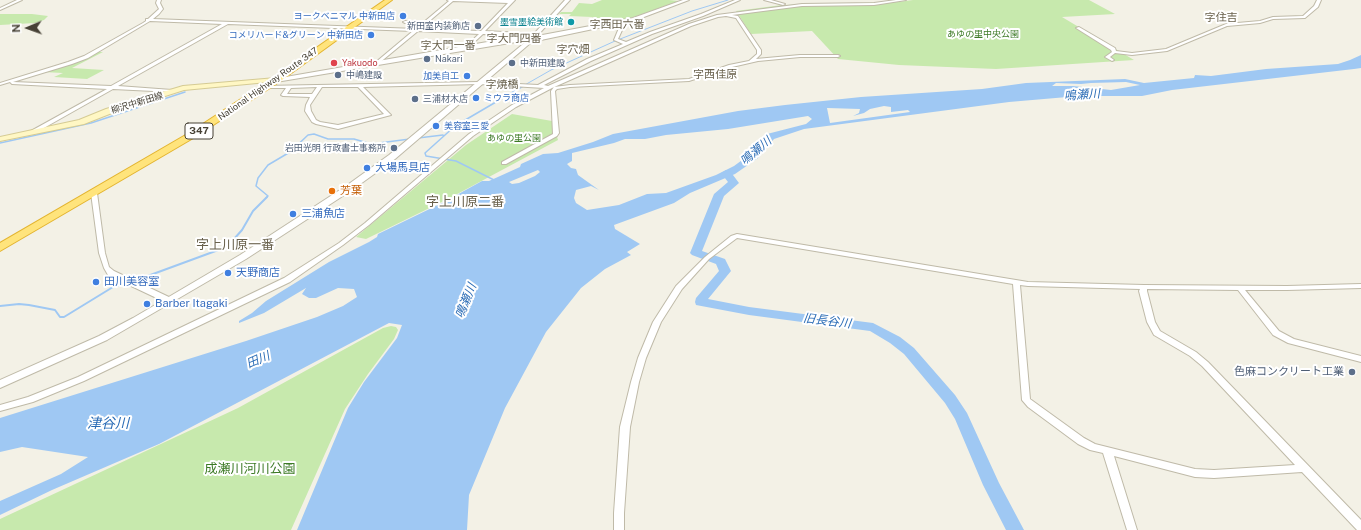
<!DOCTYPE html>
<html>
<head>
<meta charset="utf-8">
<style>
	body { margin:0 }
	#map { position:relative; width:1361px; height:530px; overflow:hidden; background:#f3f1e6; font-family:"Public Sans",sans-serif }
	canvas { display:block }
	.north { position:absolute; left:8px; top:8px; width:40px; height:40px; -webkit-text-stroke:3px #fff; paint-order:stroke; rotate:268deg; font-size:11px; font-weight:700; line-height:16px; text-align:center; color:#464135 }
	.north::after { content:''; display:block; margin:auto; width:14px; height:18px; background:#464135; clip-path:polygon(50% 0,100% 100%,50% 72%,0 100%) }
</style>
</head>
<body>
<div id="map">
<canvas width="1361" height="530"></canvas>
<div class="north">N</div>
</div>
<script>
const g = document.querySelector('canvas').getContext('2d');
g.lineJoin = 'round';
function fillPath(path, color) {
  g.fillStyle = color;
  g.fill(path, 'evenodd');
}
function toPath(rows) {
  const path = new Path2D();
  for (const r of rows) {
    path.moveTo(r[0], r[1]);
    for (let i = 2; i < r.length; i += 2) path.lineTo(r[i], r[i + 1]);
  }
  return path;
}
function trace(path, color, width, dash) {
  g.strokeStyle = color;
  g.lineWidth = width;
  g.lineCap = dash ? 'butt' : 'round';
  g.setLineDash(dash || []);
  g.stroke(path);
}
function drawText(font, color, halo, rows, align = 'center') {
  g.font = font + ' "Public Sans","Noto Sans JP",sans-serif';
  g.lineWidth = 4;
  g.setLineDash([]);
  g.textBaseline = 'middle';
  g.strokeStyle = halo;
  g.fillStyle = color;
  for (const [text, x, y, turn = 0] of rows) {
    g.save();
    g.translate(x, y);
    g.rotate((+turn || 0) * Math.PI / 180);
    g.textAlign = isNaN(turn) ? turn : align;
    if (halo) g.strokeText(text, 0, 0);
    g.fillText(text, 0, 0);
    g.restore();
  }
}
fillPath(toPath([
	[602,0,669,0,679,1,634,17,608,23,592,17,569,16,571,14,559,14,561,12,572,12,579,3,592,4],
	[913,0,1089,0,1115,14,1062,17,1134,60,996,69,899,65,838,59,812,31,751,34,736,11,782,5,898,2],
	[0,14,32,14,48,16,44,20,35,23,0,25],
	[97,52,103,52,72,68,104,70,87,79,54,77,63,73,43,72],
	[512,114,552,121,558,140,446,200,366,239,356,237,466,145],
	[391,326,396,327,398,330,394,339,368,374,345,409,291,530,0,530,0,519,238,408,383,328]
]), '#c7e9ad');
fillPath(toPath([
	[1361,55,1361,68,1354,69,1172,90,1142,96,1079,96,1009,102,804,129,774,139,758,158,735,174,690,193,674,203,614,225,615,229,640,244,627,252,631,255,605,269,581,288,546,332,505,408,469,495,467,530,297,530,348,408,364,382,397,338,402,325,389,323,159,444,52,490,0,515,0,501,61,474,88,457,22,447,0,452,0,418,246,341,317,317,343,306,357,297,354,289,338,288,316,298,309,298,302,294,306,288,264,313,239,323,239,321,252,313,266,301,329,262,369,242,377,237,378,234,444,202,482,181,489,181,520,167,521,164,543,154,558,153,593,142,613,134,738,111,785,105,861,97,982,89,1026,83,1125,79,1144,83,1194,78,1195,75,1211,76,1266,69,1338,64,1350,60],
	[1126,82,1140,85,1111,90,1073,86,1052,86,1056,83,1081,84,1091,83],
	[884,106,891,107,891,112,908,110,910,112,830,123,827,108,860,109,859,113,853,116,864,113,870,109],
	[808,116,812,119,806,124,767,134,754,144,749,155,734,166,716,175,666,193,647,194,619,205,587,210,576,203,574,198,576,190,591,186,599,190,578,175,576,169,571,168,567,164,572,161,572,153,614,143,625,139,645,139,666,135,728,129],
	[538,170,540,172,535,176,519,183,512,184,509,182]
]), '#9fc8f3');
trace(toPath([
	[523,86,551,70,615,41,692,11,728,0]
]), '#9fc8f3', 1);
trace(toPath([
	[418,138,443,135],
	[0,143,91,123,185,92],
	[494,180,456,161,426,156,425,153,455,126,525,85],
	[266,198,268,196,256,186,258,178,268,165,290,152,308,135,314,134,328,139,354,139,371,144,410,139]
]), '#9fc8f3', 1.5);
trace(toPath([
	[134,281,221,249,234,239,242,230,253,211,267,197],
	[0,306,19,304,29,305,55,310,60,317,64,317,113,287,128,283]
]), '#9fc8f3', 2);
fillPath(toPath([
	[726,170,730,171,739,183,724,196,702,251,725,259,731,271,708,299,749,307,873,323,900,337,914,348,955,395,967,413,999,483,1024,530,1006,530,983,485,955,419,945,403,904,354,890,343,870,331,749,315,696,305,695,302,696,298,719,271,716,264,692,255,690,253,714,194,728,182,721,173,726,170]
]), '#9fc8f3');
const minor = toPath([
	[17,0,22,0,0,10,0,8,17,0],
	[157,0,161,0,160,3,163,9,159,14,153,19,416,29,421,24,405,23,403,22,405,21,424,22,449,1,447,0,515,0,485,31,523,33,525,34,523,35,483,34,467,49,465,49,465,47,479,34,418,31,378,64,376,64,376,62,413,31,228,24,118,86,172,90,174,91,174,92,113,89,35,133,31,133,31,131,107,89,12,84,10,82,0,85,0,83,68,62,84,56,143,23,146,21,146,19,148,19,159,9,156,3,157,0],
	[453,1,508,3,481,31,420,29,453,1],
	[150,21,222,24,111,86,13,82,72,64,88,58,150,21],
	[735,0,740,0,703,16,652,34,591,61,544,85,548,86,689,24,717,15,802,4,874,3,896,0,906,0,874,5,802,6,732,15,738,16,761,50,761,54,756,59,800,55,838,55,840,56,838,57,800,57,758,61,732,67,689,81,570,87,557,89,555,91,559,133,557,136,506,164,502,164,502,162,553,134,551,91,554,87,570,85,689,79,729,65,749,61,757,54,757,50,736,18,726,16,718,17,691,26,552,88,516,107,473,136,369,225,343,245,290,282,84,381,33,402,0,411,0,405,28,397,78,377,284,278,339,243,365,223,469,134,512,105,544,88,479,84,363,87,391,115,338,129,316,124,312,122,305,111,306,105,310,97,283,96,281,95,286,88,265,88,263,87,263,86,479,82,538,85,587,59,623,44,614,40,619,28,614,24,614,22,616,22,623,28,618,39,626,42,650,32,701,14,735,0],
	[317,87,312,94,287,94,291,88,317,87],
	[322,87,358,87,384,114,338,125,320,122,316,120,311,111,310,105,322,87],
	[764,0,771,0,785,4,783,5,764,0],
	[1317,0,1321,0,1318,7,1305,18,1273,19,1260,23,1227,26,1167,51,1132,55,1115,53,1110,57,1114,60,1112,61,1105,57,1112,52,1111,50,1076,28,1079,27,1115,48,1116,51,1132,53,1166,49,1226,24,1260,21,1273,17,1303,16,1314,6,1317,0],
	[94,191,97,193,105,253,109,267,114,271,171,298,172,300,171,302,165,302,108,275,104,268,99,253,91,193,94,191],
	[737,234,1028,282,1144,285,1287,286,1361,284,1361,288,1287,290,1245,290,1279,331,1294,339,1361,356,1361,362,1288,343,1273,335,1238,290,1147,289,1147,291,1155,322,1160,331,1196,352,1208,362,1361,520,1361,530,1357,530,1302,472,1214,478,1195,477,1114,456,1137,530,1127,530,1103,453,1090,450,1078,444,1028,407,1022,400,1013,284,737,238,709,259,682,289,661,322,646,358,639,382,630,427,624,513,624,530,614,530,614,513,620,427,631,382,638,358,653,322,676,286,705,257,731,236,737,234],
	[1020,285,1028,286,1140,289,1139,291,1147,322,1154,335,1190,356,1202,366,1295,465,1214,470,1195,469,1095,444,1084,438,1030,399,1020,285]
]);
const tertiary = toPath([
	[565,0,570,0,537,36,633,18,683,0,689,0,636,20,541,40,534,40,395,159,352,190,246,259,107,340,0,388,0,380,99,336,133,318,240,255,346,186,389,155,528,40,276,82,274,81,274,79,493,41,532,36,565,0]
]);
const secondary = toPath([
	[276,78,279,80,278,81,184,90,112,113,84,124,0,141,0,137,79,120,106,109,183,86,276,78]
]);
const trunk = toPath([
	[385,0,392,0,279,82,195,137,0,251,0,243,189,133,273,78,385,0]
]);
trace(minor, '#bfbaa8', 2);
trace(tertiary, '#bfbaa8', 2);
trace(secondary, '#d5cb94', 2);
trace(trunk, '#e3b430', 2);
fillPath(minor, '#fff');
fillPath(tertiary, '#fff');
fillPath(secondary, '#fff7c4');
fillPath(trunk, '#ffe47c');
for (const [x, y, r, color] of [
	[403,16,4,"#3f7fe0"],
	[571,22,4,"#0f9aa8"],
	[478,26,4,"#5c6f8a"],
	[371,35,4,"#3f7fe0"],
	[427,59,4,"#5c6f8a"],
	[334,63,4,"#e0444e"],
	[512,63,4,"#5c6f8a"],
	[338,75,4,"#5c6f8a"],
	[467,76,4,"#3f7fe0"],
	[476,98,4,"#3f7fe0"],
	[415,99,4,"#5c6f8a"],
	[436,126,4,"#3f7fe0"],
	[394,148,4,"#5c6f8a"],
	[367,168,4,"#3f7fe0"],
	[332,191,4,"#e8710a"],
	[293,214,4,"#3f7fe0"],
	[228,273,4,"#3f7fe0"],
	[96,282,4,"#3f7fe0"],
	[147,304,4,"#3f7fe0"],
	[1352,372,4,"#5c6f8a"]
]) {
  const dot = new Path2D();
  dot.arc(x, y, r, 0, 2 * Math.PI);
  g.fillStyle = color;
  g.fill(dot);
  trace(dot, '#fff', 1.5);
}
drawText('9px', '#366cbe', '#fff', [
	["ヨークベニマル 中新田店",395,16],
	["コメリハード&グリーン 中新田店",363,35],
	["加美自工",459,76],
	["ミウラ商店",484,98,"left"],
	["美容室三愛",444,126,"left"]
], 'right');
drawText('9px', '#0d838f', '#fff', [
	["墨雪墨絵美術館",563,22]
], 'right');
drawText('9px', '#4e5e75', '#fff', [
	["新田室内装飾店",470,26,"right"],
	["Nakari",435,59],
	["中新田建設",520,63],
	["中嶋建設",346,75],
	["三浦材木店",423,99],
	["岩田光明 行政書士事務所",386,148,"right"]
], 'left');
drawText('9px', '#3d7a26', '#fff', [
	["あゆの里中央公園",983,34],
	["あゆの里公園",514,138]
]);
drawText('9px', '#be3a42', '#fff', [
	["Yakuodo",342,63]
], 'left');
drawText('9px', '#464135', '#fff', [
	["National Highway Route 347",268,84,-35],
	["柳沢中新田線",137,103,-17]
]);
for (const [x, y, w] of [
	[199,131,28]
]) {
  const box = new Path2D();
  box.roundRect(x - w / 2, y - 8, w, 16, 3);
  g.fillStyle = '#fff';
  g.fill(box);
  trace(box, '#464135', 1);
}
drawText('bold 10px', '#464135', null, [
	["347",199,131]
]);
drawText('11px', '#69614c', '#fff', [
	["字住吉",1221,18],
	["字西田六番",617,25],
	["字大門四番",514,39],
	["字大門一番",448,46],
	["字穴畑",573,50],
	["字西佳原",715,75],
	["字焼橋",502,85]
]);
drawText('11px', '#366cbe', '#fff', [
	["大場馬具店",375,168],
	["三浦魚店",301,214],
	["天野商店",236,273],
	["田川美容室",104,282],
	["Barber Itagaki",155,304]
], 'left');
drawText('11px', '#c56008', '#fff', [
	["芳葉",340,191]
], 'left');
drawText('11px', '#4e5e75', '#fff', [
	["色麻コンクリート工業",1344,372]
], 'right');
drawText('italic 12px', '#2a6cb6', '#fff', [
	["鳴瀬川",1082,95,-4],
	["鳴瀬川",756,151,-40],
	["鳴瀬川",466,301,-68],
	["旧長谷川",827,321,7],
	["田川",258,360,-23]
]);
drawText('13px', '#69614c', '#fff', [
	["字上川原二番",465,202],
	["字上川原一番",235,245]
]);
drawText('13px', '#3d7a26', '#fff', [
	["成瀬川河川公園",250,469]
]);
drawText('italic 14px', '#2a6cb6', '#fff', [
	["津谷川",108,424]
]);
</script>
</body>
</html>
